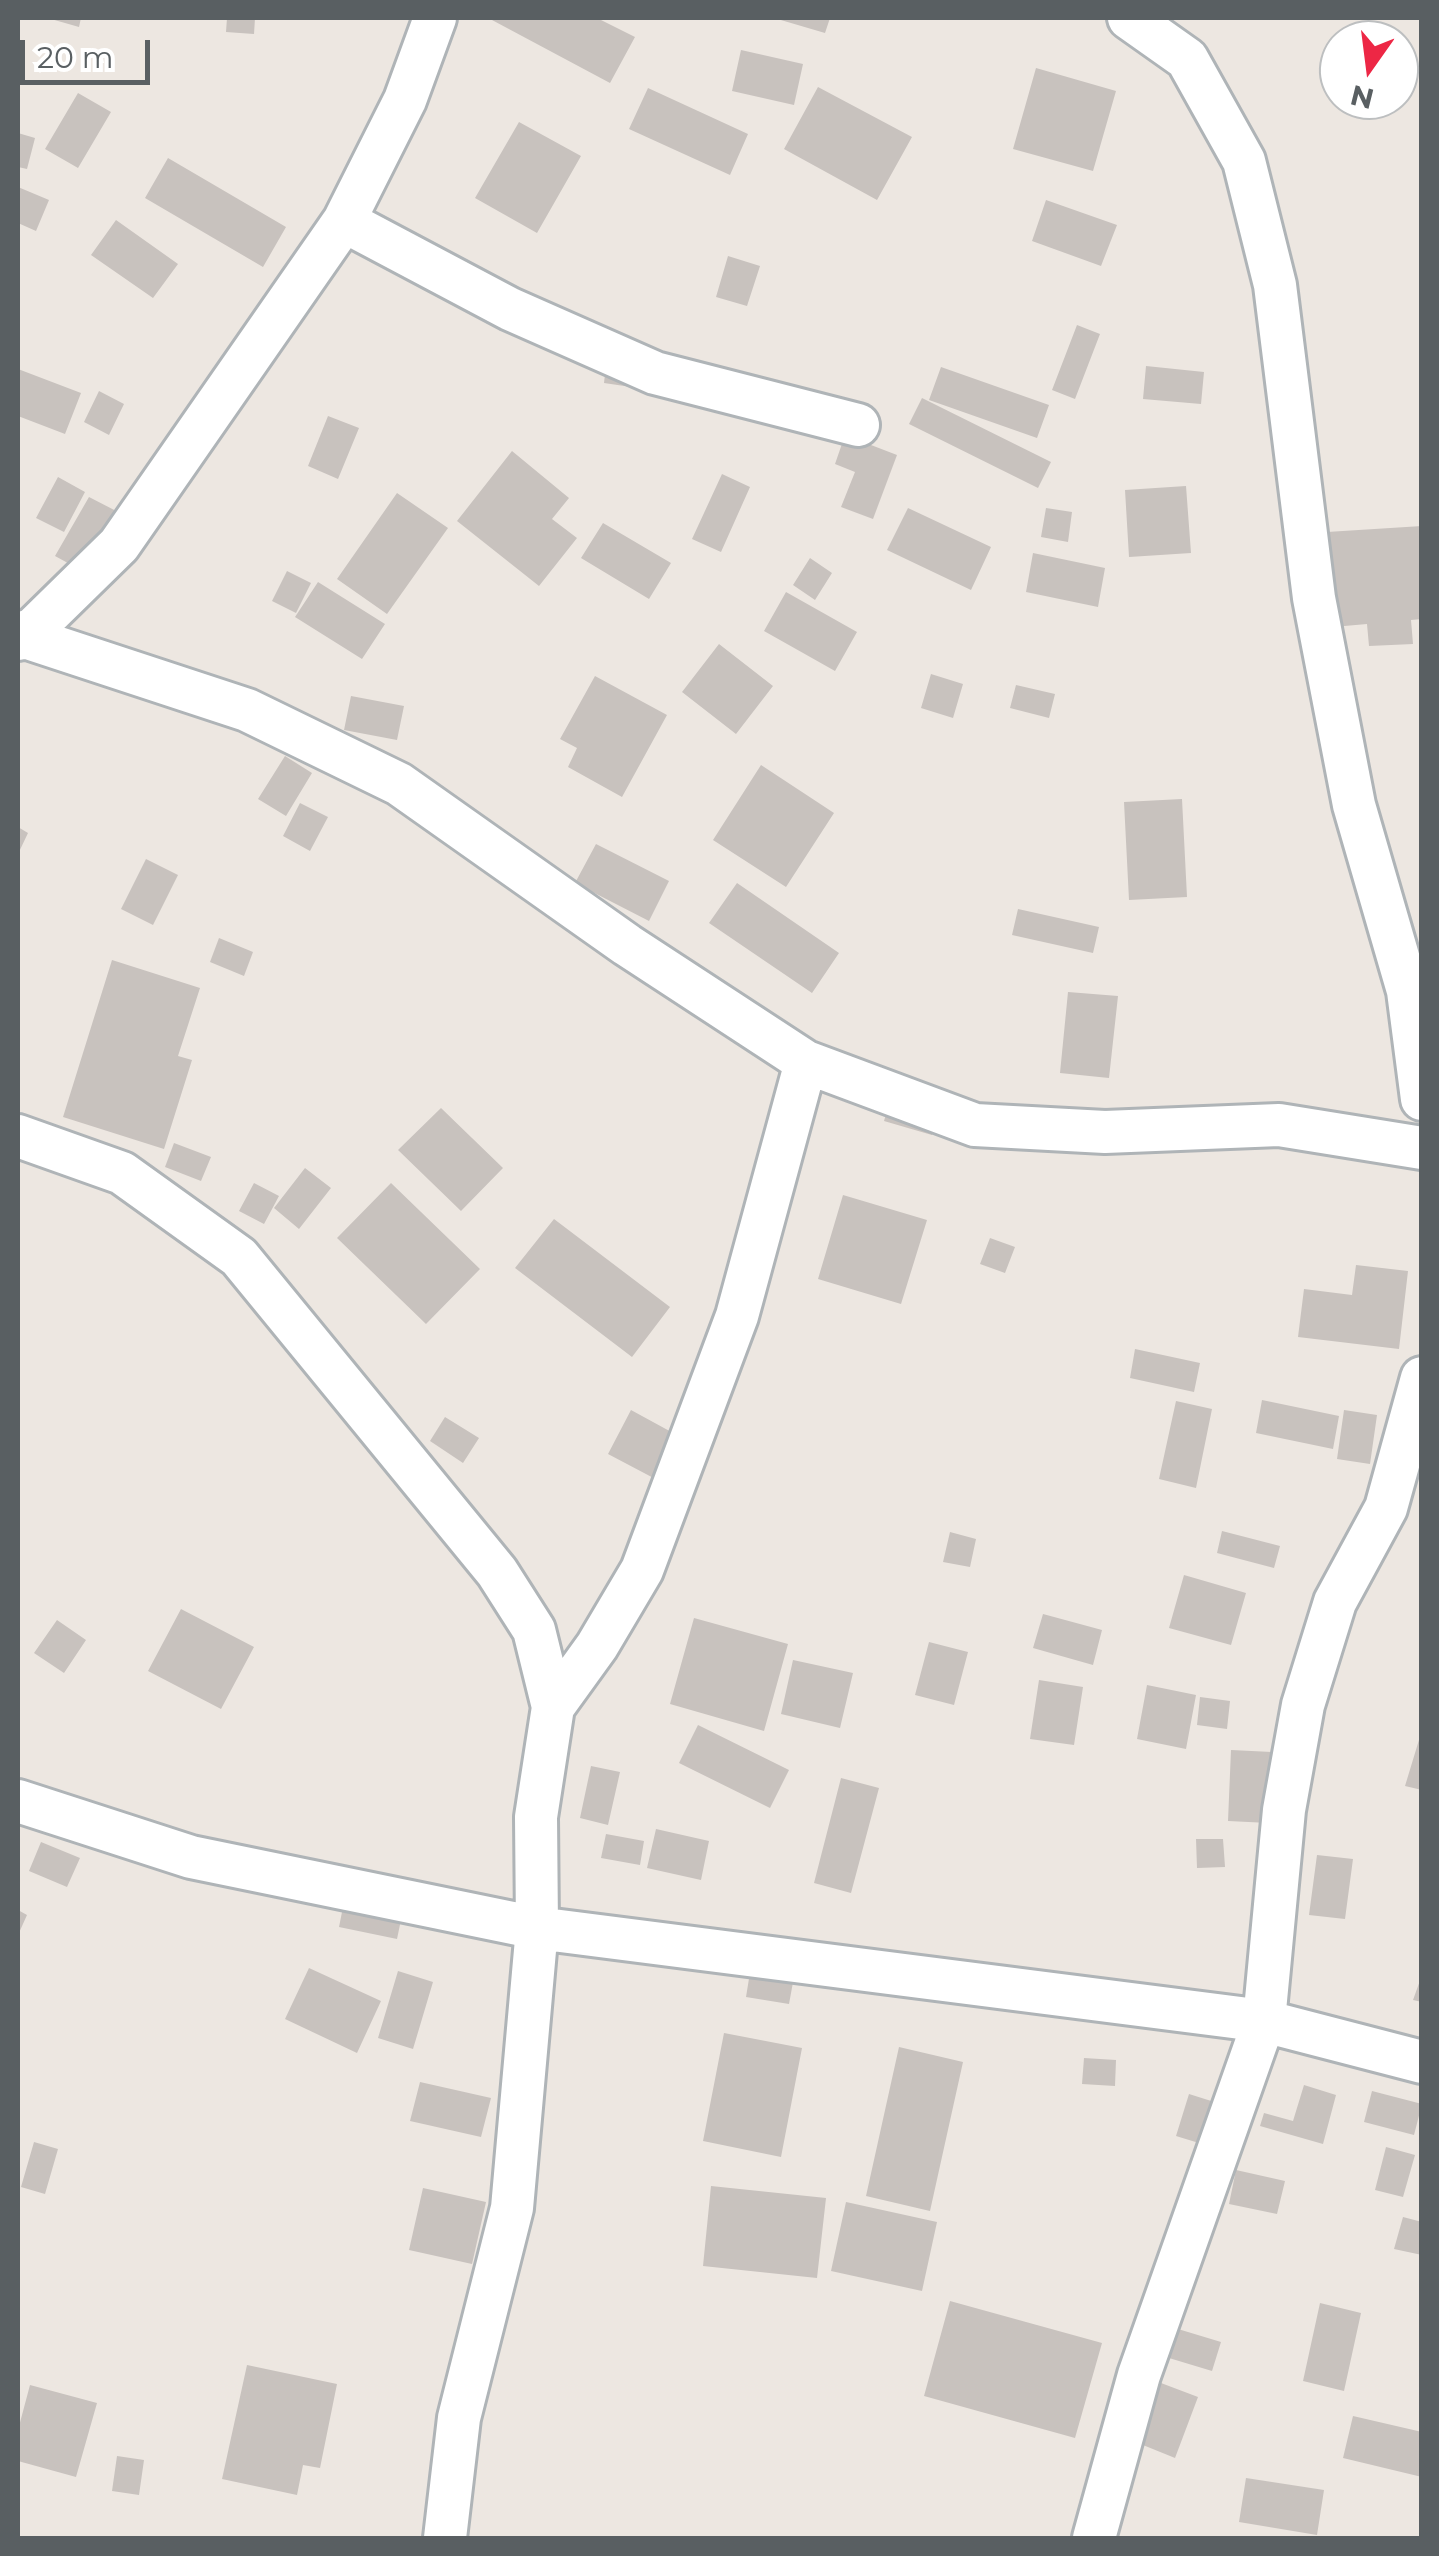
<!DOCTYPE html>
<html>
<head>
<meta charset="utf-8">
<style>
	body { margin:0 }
	#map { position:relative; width:1439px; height:2556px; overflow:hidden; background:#ede7e1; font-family:Montserrat,sans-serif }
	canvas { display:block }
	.frame { position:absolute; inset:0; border:20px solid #595f62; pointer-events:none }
	.north { position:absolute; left:1319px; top:20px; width:100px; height:100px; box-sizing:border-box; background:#fff; border:2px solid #bdbfc0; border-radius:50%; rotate:194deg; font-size:28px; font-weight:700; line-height:40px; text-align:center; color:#595f62 }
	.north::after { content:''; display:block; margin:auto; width:35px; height:45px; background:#ed2745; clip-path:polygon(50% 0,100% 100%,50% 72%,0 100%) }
	.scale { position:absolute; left:20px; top:40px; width:130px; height:45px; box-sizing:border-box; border:5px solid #595f62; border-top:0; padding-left:12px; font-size:30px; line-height:35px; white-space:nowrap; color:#595f62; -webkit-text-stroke:8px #fff; paint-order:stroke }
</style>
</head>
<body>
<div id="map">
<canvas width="1439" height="2556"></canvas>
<div class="frame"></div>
<div class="north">N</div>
<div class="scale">20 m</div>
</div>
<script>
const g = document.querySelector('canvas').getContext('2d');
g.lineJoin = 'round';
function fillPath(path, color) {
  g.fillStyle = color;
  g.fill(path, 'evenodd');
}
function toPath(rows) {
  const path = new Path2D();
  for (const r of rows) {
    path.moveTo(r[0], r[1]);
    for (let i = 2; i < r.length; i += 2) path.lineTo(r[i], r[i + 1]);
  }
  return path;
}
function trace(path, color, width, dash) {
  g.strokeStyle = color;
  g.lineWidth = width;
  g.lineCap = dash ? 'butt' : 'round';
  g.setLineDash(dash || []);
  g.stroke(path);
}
fillPath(toPath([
	[227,18,255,18,254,34,226,32],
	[493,18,597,18,635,37,610,83,492,20],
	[774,18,830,18,825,33],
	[51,19,51,18,81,18,79,27],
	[741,50,803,64,794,105,732,91],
	[1036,68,1116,91,1093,171,1013,149],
	[818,87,912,137,877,200,784,149],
	[648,88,748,134,730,175,629,129],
	[78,93,111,112,78,168,45,149],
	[519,122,581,156,537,233,475,198],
	[18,133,35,138,27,169,18,167],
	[168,158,286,227,263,267,145,198],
	[18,187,49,200,36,231,18,223],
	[1046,200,1117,225,1101,266,1032,241],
	[116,220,178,264,153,298,91,255],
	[728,256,760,266,747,306,716,297],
	[1077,325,1100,334,1075,399,1052,390],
	[607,357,638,388,604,383],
	[1146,366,1204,372,1201,404,1143,399],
	[941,367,1049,405,1037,438,929,400],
	[18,369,81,393,65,434,18,416],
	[99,391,124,404,109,435,84,422],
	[922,398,1051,462,1038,488,909,424],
	[328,416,359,428,338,479,308,466],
	[845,435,897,455,873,519,841,507,855,472,835,464],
	[512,451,569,498,552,519,577,538,539,586,457,521],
	[722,474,750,487,721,552,692,539],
	[58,477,85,492,64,532,36,518],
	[1186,486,1191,553,1129,557,1125,490],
	[397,493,448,528,387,614,337,579],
	[89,497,122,514,88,574,55,556],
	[908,508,991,547,971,590,887,550],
	[1046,508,1072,512,1068,542,1041,537],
	[603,523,671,563,649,599,581,558],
	[1422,526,1422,619,1411,620,1413,644,1369,646,1367,624,1333,627,1327,532],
	[1033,553,1105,568,1098,607,1026,592],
	[810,558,832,573,815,600,793,585],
	[287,571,311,583,296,613,272,601],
	[318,582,385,624,362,659,295,617],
	[786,592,857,632,835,671,764,631],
	[719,644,773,686,736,734,682,692],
	[931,674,963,684,953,718,921,708],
	[595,676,667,715,622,797,568,767,577,748,560,739],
	[1016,685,1055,694,1049,718,1010,708],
	[351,696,404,706,397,740,344,730],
	[285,756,312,773,286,816,258,799],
	[761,765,834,813,786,887,713,840],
	[1182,799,1187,897,1129,900,1124,802],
	[300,803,328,817,310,851,283,836],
	[18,827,28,833,18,854],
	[596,844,669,881,649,921,575,883],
	[146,859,178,875,153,925,121,909],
	[737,883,839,953,812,993,709,923],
	[1018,909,1099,927,1093,953,1012,935],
	[219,938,253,952,244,976,210,962],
	[112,960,200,988,178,1056,192,1060,164,1149,63,1117],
	[1068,992,1118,996,1109,1078,1060,1073],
	[891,1097,939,1111,932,1135,884,1121],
	[441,1108,503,1168,461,1211,398,1150],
	[174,1143,211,1157,201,1181,165,1167],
	[305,1168,331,1188,299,1229,274,1208],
	[254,1183,279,1196,264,1224,239,1211],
	[391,1183,480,1269,426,1324,337,1238],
	[843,1195,927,1220,901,1304,818,1279],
	[554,1219,670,1307,632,1357,515,1268],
	[990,1238,1015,1247,1005,1273,980,1264],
	[1356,1265,1408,1271,1399,1349,1298,1337,1304,1289,1352,1295],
	[1135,1349,1200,1363,1194,1392,1130,1378],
	[1262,1400,1339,1416,1333,1449,1256,1433],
	[1176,1401,1212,1409,1196,1488,1159,1479],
	[631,1410,686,1440,663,1483,608,1454],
	[1344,1410,1377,1415,1370,1464,1337,1459],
	[445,1417,479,1438,463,1463,430,1441],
	[1222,1531,1280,1546,1274,1568,1217,1553],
	[950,1532,976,1539,970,1567,943,1562],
	[1184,1575,1246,1593,1231,1645,1169,1628],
	[181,1609,254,1647,221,1709,148,1671],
	[1043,1614,1102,1630,1093,1665,1033,1648],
	[694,1618,788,1644,764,1731,670,1704],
	[57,1620,86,1640,64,1673,34,1653],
	[929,1642,968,1652,954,1705,915,1695],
	[793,1660,853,1673,840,1728,781,1714],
	[1039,1680,1083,1687,1074,1745,1030,1739],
	[1147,1685,1196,1695,1186,1749,1137,1739],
	[1200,1697,1230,1701,1227,1729,1197,1725],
	[698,1725,789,1770,770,1808,679,1763],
	[1422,1730,1422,1790,1405,1786],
	[1231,1750,1272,1752,1269,1823,1228,1821],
	[591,1766,620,1772,608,1825,580,1818],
	[841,1778,879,1788,851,1893,814,1883],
	[656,1829,709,1841,701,1880,647,1868],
	[606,1834,644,1841,640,1865,601,1858],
	[1196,1839,1223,1839,1225,1867,1197,1868],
	[41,1842,80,1858,67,1887,29,1871],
	[1317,1855,1353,1859,1345,1919,1309,1915],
	[344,1902,402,1915,397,1939,339,1927],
	[18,1910,27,1915,18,1935],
	[754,1948,798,1955,789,2004,746,1997],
	[309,1968,381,2001,357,2053,285,2019],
	[398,1971,433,1982,413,2049,378,2038],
	[1422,1975,1422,2002,1413,2000],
	[724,2033,802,2048,781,2157,703,2141],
	[899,2047,963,2062,930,2211,866,2196],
	[1084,2058,1116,2060,1115,2086,1082,2084],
	[420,2082,491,2098,481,2137,410,2121],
	[1304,2085,1336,2095,1323,2144,1260,2126,1264,2113,1293,2121],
	[1372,2091,1422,2104,1414,2135,1364,2122],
	[1189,2094,1224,2105,1212,2147,1176,2136],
	[34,2142,58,2149,45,2194,21,2187],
	[1386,2147,1415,2155,1403,2197,1375,2190],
	[1236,2170,1285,2181,1277,2214,1229,2204],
	[711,2186,826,2198,817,2278,703,2266],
	[423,2188,486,2202,472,2264,409,2250],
	[846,2202,937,2222,922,2291,831,2271],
	[1403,2217,1422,2222,1422,2255,1394,2249],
	[950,2301,1102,2343,1075,2438,924,2396],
	[1320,2303,1361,2313,1344,2391,1303,2381],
	[1178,2329,1221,2342,1212,2371,1169,2358],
	[247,2365,337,2384,320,2468,303,2465,297,2495,222,2479],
	[1161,2383,1198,2397,1175,2458,1138,2443],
	[30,2385,97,2403,76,2477,18,2461,18,2430],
	[1353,2416,1422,2432,1422,2477,1343,2458],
	[117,2456,144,2460,139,2495,112,2491],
	[1246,2478,1324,2490,1317,2535,1239,2522]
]), '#c8c2be');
const minor = toPath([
	[1129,18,1187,59,1244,161,1275,285,1314,598,1354,805,1408,991,1422,1099],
	[344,221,510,309,655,373,858,425],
	[18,632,25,637,247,710,399,784,627,945,806,1062,975,1125,1105,1132,1279,1125,1422,1148],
	[18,639,25,637,119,545,344,221,405,100,435,18],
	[18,1136,122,1173,239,1257,497,1572,534,1630,553,1707,536,1817,537,1928,512,2208,459,2418,445,2538],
	[553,1707,597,1646,642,1570,737,1316,806,1062],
	[18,1801,191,1857,537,1928,1264,2021,1422,2062],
	[1094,2538,1139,2375,1264,2021,1284,1810,1303,1705,1335,1602,1386,1508,1422,1378]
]);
trace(minor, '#afb4b7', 48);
trace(minor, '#fff', 42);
</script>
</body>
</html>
